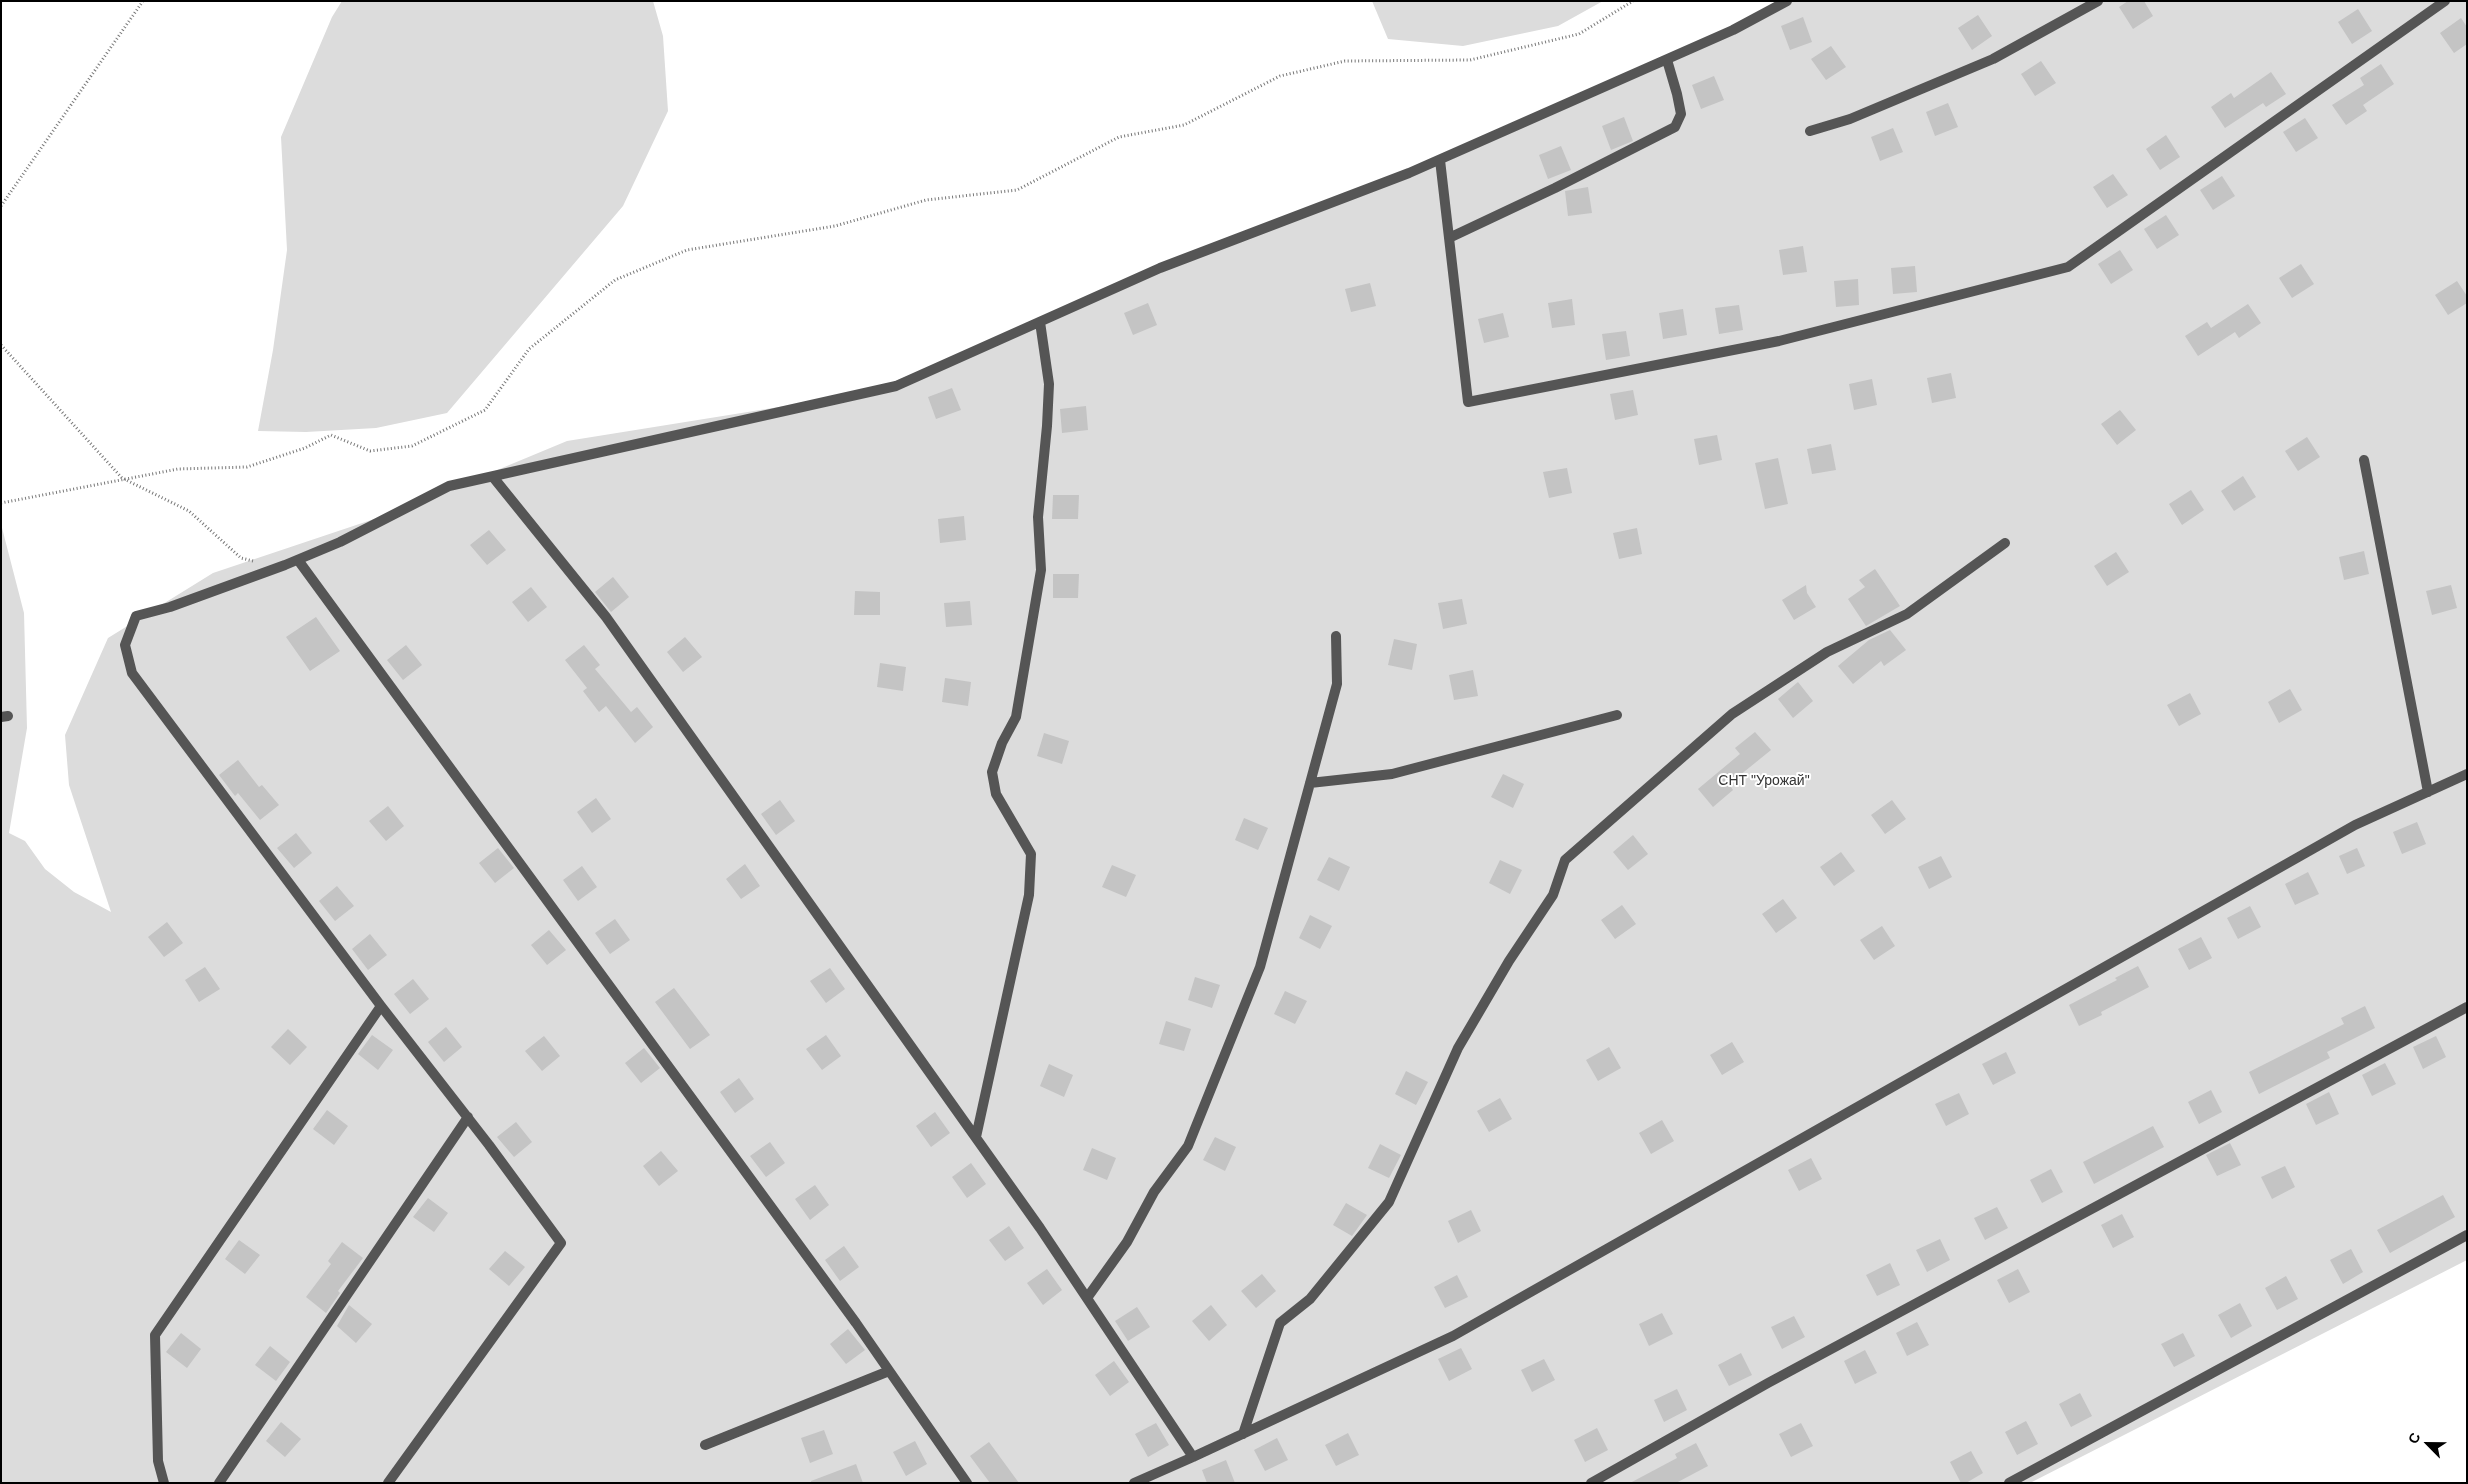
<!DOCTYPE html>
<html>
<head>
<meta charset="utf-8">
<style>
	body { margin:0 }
	#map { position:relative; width:2468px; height:1484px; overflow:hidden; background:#fff; font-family:Helvetica,sans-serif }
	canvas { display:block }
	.frame { position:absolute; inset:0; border:2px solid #000; pointer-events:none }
	.north { position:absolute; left:2403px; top:1419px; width:50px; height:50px; -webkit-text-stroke:4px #fff; paint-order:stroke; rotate:293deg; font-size:14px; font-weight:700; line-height:20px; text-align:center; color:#000 }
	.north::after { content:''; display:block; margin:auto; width:18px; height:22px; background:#000; clip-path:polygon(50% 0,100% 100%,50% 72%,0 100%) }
</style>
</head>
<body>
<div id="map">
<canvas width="2468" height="1484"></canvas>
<div class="frame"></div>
<div class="north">С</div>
</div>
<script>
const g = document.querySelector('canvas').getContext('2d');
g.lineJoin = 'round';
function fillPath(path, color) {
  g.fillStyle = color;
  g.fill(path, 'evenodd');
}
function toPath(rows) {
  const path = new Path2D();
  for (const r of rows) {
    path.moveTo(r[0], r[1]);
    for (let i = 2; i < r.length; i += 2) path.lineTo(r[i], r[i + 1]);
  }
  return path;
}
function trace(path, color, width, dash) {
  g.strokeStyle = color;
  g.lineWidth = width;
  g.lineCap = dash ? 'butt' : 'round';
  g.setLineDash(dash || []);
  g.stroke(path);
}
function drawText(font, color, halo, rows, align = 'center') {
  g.font = font + ' Helvetica,sans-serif';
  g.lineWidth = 4;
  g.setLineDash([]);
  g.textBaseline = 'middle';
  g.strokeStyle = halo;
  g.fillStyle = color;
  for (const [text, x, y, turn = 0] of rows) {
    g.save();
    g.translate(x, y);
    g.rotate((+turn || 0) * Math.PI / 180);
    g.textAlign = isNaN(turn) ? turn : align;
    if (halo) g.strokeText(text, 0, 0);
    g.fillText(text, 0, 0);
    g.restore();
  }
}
fillPath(toPath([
	[342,1,653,1,663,36,668,111,623,206,447,413,376,428,306,432,258,431,273,350,287,250,281,137,332,17],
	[1372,1,1603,1,1558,26,1463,46,1388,39],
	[1783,1,2467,1,2467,1260,2030,1483,1,1483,1,524,24,613,27,728,9,833,25,841,45,869,74,892,111,912,69,785,65,735,108,638,213,573,401,510,567,441,866,393,1299,215,1695,47]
]), '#dcdcdc');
fillPath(toPath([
	[2128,1,2144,1,2153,16,2133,29,2119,7],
	[2358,9,2372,31,2352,44,2338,22],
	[1978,15,1992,36,1972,50,1958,28],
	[1803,17,1812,42,1790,50,1781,26],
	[2461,18,2467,27,2467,44,2454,53,2440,33],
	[1831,46,1846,67,1826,80,1811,59],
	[2041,61,2056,83,2035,96,2021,74],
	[2381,64,2394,84,2363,105,2367,111,2346,125,2332,105,2364,85,2360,78],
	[2271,72,2286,94,2266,107,2263,103,2225,128,2211,107,2231,93,2234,98],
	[1714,76,1724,100,1701,109,1692,85],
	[1948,103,1958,127,1935,136,1926,112],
	[1624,117,1633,141,1611,150,1602,126],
	[2305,118,2318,138,2296,152,2283,132],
	[1893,128,1903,152,1880,161,1871,137],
	[2166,135,2180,157,2160,170,2146,149],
	[1561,146,1571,170,1548,179,1539,155],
	[2113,174,2128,195,2107,208,2093,187],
	[2222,176,2235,196,2213,210,2200,190],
	[1588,187,1592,213,1568,216,1565,191],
	[2166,215,2179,235,2157,249,2144,229],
	[1803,246,1807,272,1783,275,1779,250],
	[2120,250,2133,270,2111,284,2098,264],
	[2301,264,2314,284,2292,298,2279,278],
	[1915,266,1917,292,1893,294,1891,268],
	[1858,279,1859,305,1836,307,1834,281],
	[2457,281,2467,296,2467,303,2448,315,2435,295],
	[1370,283,1376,306,1351,312,1345,289],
	[1572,299,1575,325,1552,328,1548,303],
	[1148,303,1157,325,1133,335,1124,313],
	[2248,304,2261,323,2239,338,2235,332,2198,356,2185,336,2207,322,2211,328],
	[1739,305,1743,330,1719,334,1715,308],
	[1683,309,1687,335,1663,339,1659,313],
	[1503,313,1509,337,1484,343,1478,319],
	[1626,331,1630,356,1606,360,1602,334],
	[1951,373,1956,398,1932,403,1927,378],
	[1872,379,1877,405,1854,410,1849,384],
	[952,388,961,410,936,419,928,397],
	[1633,390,1638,415,1615,420,1610,394],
	[1086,406,1088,430,1062,433,1060,409],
	[2120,410,2136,430,2117,445,2101,424],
	[1717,435,1722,460,1699,465,1694,439],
	[2307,437,2320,457,2298,471,2285,451],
	[1831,444,1836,470,1812,474,1807,449],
	[1778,458,1788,504,1765,509,1755,463],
	[1567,468,1572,493,1549,498,1543,472],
	[2243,476,2256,497,2234,511,2221,491],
	[2191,490,2204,510,2182,525,2169,504],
	[1053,495,1079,495,1078,519,1052,519],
	[964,516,966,540,940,543,938,519],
	[1637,528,1642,554,1619,559,1613,533],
	[489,530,506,550,487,565,470,545],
	[2364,551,2369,574,2344,580,2339,557],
	[2116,552,2129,572,2107,586,2094,566],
	[1875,569,1900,606,1866,626,1848,599,1865,587,1859,580],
	[1053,574,1079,574,1078,598,1053,598],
	[613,577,629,597,611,612,595,592],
	[1806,585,1807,593,1816,607,1794,620,1782,600],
	[2451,585,2457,608,2432,615,2426,591],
	[531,587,547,607,528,622,512,602],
	[855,591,880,592,880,615,854,615],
	[1462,599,1467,624,1443,629,1438,603],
	[970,601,972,625,946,627,944,603],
	[316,617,340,651,310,671,286,637],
	[1890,630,1906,650,1884,666,1881,661,1853,684,1838,666,1869,640],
	[685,637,702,657,683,672,667,652],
	[1394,639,1417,644,1412,670,1388,665],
	[406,645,422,665,403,680,387,660],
	[584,645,600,665,595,669,631,712,637,707,653,727,635,743,606,706,599,712,583,691,587,688,565,660],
	[880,663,906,667,903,691,877,687],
	[1473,670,1478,696,1454,700,1449,675],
	[945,678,971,682,968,706,942,702],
	[1798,682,1813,701,1793,718,1778,699],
	[2290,689,2302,710,2279,723,2268,702],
	[2190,693,2201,714,2179,726,2167,705],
	[1755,732,1771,750,1729,784,1733,790,1713,807,1698,789,1740,754,1735,748],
	[1044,733,1069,741,1062,764,1037,756],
	[238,760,259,787,262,785,279,805,260,820,238,793,235,796,219,775],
	[1503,774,1524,784,1513,808,1491,797],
	[596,798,611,819,592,833,577,812],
	[780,800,795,821,776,835,761,814],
	[1892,800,1906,819,1885,834,1871,815],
	[388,806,404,826,386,841,369,821],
	[1244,818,1268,828,1258,850,1235,840],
	[2417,822,2426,844,2402,854,2393,832],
	[296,833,312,853,294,868,277,848],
	[1633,835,1648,854,1628,870,1613,852],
	[498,848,514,868,495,883,479,863],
	[2357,848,2365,866,2347,874,2339,856],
	[1841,852,1855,871,1834,886,1820,867],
	[1941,856,1952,877,1929,889,1918,867],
	[1329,857,1350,867,1339,891,1317,880],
	[1500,860,1522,870,1510,894,1489,883],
	[745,864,760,886,741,899,726,879],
	[1112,865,1136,875,1126,897,1102,887],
	[582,866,597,887,578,901,563,880],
	[2308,872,2319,894,2295,905,2285,884],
	[337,886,354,906,335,921,319,901],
	[1783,899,1797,918,1776,933,1762,914],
	[1622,905,1636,924,1615,939,1601,920],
	[2250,906,2261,927,2238,939,2227,918],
	[1310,915,1332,926,1320,949,1299,938],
	[615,919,630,940,610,954,595,933],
	[167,922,183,943,164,957,148,937],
	[1882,926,1895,946,1874,960,1860,940],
	[549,930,566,950,547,965,531,945],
	[370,934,387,955,368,970,352,949],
	[2201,937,2212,958,2189,970,2178,949],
	[2138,966,2149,987,2101,1012,2102,1015,2079,1026,2069,1005,2117,980,2115,978],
	[205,967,220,989,199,1002,185,980],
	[830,968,845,989,826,1003,810,981],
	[1195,977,1220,985,1212,1008,1188,1000],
	[413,979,429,999,410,1014,394,994],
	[674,988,710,1035,690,1049,655,1002],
	[1285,991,1307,1001,1295,1024,1274,1014],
	[2365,1006,2375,1028,2327,1052,2330,1058,2259,1094,2249,1072,2344,1024,2341,1018],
	[1166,1021,1191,1029,1184,1051,1159,1044],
	[446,1027,462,1047,444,1062,428,1042],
	[288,1029,307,1047,290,1065,271,1047],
	[372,1035,393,1050,378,1070,358,1054],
	[826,1035,841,1056,822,1070,806,1049],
	[544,1036,560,1056,542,1071,525,1051],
	[2436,1036,2446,1057,2423,1069,2413,1047],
	[1732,1042,1744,1062,1722,1075,1710,1055],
	[1609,1047,1621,1068,1598,1081,1586,1060],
	[644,1048,660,1068,641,1083,625,1063],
	[2006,1052,2016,1073,1993,1085,1982,1064],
	[2385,1063,2396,1084,2372,1096,2362,1075],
	[1049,1064,1073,1075,1064,1097,1040,1086],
	[1406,1071,1428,1082,1416,1105,1395,1094],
	[739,1078,754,1099,735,1113,720,1092],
	[2211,1090,2222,1112,2199,1124,2188,1102],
	[2329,1092,2339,1114,2316,1125,2306,1104],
	[1959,1093,1969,1114,1946,1126,1935,1104],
	[1500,1098,1512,1119,1489,1132,1477,1111],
	[327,1110,348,1126,334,1145,313,1129],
	[935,1112,950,1133,931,1147,916,1126],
	[1662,1120,1674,1141,1651,1154,1639,1133],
	[516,1122,532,1142,514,1157,497,1137],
	[2153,1126,2164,1147,2094,1184,2083,1162],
	[1215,1137,1236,1147,1225,1171,1203,1160],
	[770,1142,785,1163,766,1177,750,1156],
	[2230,1143,2241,1165,2217,1176,2206,1155],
	[1380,1144,1401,1155,1389,1178,1368,1168],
	[1092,1148,1116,1158,1107,1180,1083,1170],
	[661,1151,678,1171,659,1186,643,1166],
	[1811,1158,1822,1179,1799,1191,1788,1170],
	[971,1163,986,1184,967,1198,952,1177],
	[2285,1166,2295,1187,2272,1199,2261,1177],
	[2051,1169,2063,1192,2042,1203,2030,1180],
	[815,1185,829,1205,810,1220,795,1199],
	[2443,1195,2455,1217,2390,1253,2377,1230],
	[428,1198,448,1213,434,1232,413,1217],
	[1346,1203,1367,1215,1352,1236,1333,1225],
	[1997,1207,2008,1228,1985,1240,1974,1218],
	[1471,1210,1481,1231,1458,1243,1448,1221],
	[2122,1214,2134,1237,2113,1248,2101,1225],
	[1009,1226,1024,1248,1005,1261,989,1240],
	[1940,1239,1950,1260,1927,1272,1916,1250],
	[239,1240,260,1255,245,1274,225,1259],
	[342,1242,363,1258,338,1291,340,1293,326,1313,306,1297,331,1264,328,1261],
	[844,1246,859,1267,840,1281,825,1260],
	[2351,1249,2363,1272,2343,1284,2330,1260],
	[505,1251,525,1267,509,1286,489,1269],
	[1890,1263,1900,1285,1877,1296,1866,1275],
	[1047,1269,1062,1290,1043,1305,1027,1283],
	[2018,1269,2030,1292,2009,1303,1997,1280],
	[1262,1274,1276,1291,1256,1308,1241,1291],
	[1457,1275,1468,1297,1445,1308,1434,1287],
	[2286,1276,2298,1299,2277,1310,2265,1288],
	[2240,1303,2252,1326,2231,1338,2218,1315],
	[349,1305,372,1324,356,1343,337,1326],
	[1211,1305,1227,1325,1209,1341,1192,1321],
	[1137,1307,1150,1327,1128,1341,1115,1321],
	[1662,1313,1673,1334,1649,1346,1639,1324],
	[1794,1316,1805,1337,1782,1349,1771,1327],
	[1917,1322,1929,1345,1907,1356,1896,1333],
	[848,1329,865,1350,846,1364,830,1344],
	[181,1333,201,1349,187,1368,166,1352],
	[2183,1333,2195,1356,2174,1367,2161,1344],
	[270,1346,290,1362,276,1381,255,1365],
	[1461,1348,1472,1369,1449,1381,1438,1359],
	[1865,1350,1877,1373,1855,1384,1844,1361],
	[1741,1353,1752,1375,1729,1386,1718,1365],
	[1544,1359,1555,1380,1532,1392,1521,1370],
	[1114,1361,1129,1382,1110,1396,1095,1375],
	[1677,1389,1687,1410,1664,1422,1654,1400],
	[2080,1393,2092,1416,2071,1427,2059,1404],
	[2026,1421,2038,1444,2017,1455,2005,1432],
	[281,1422,301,1439,285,1457,266,1441],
	[1156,1423,1169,1445,1148,1457,1135,1434],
	[1801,1423,1813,1446,1791,1457,1779,1434],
	[1597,1428,1608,1450,1585,1462,1574,1440],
	[824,1430,833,1454,810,1463,801,1438],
	[1348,1433,1359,1455,1336,1466,1325,1445],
	[1277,1438,1288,1460,1265,1471,1254,1450],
	[915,1441,927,1464,906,1476,893,1452],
	[989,1442,1019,1483,990,1483,970,1456],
	[1696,1443,1708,1466,1676,1483,1630,1483,1677,1458,1675,1454],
	[1971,1451,1983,1473,1966,1483,1961,1483,1950,1462],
	[1226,1460,1235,1483,1207,1483,1202,1470],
	[856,1464,863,1483,811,1483,811,1481]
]), '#c4c4c4');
trace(toPath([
	[1,206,143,1],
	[1,345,122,478,189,511,241,558,253,561],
	[1,503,178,469,247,467,305,448,331,435,370,451,412,446,485,410,529,349,615,280,687,250,835,226,926,200,1017,190,1119,137,1184,125,1280,76,1345,61,1470,60,1579,34,1633,1]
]), '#777', 3, [1, 2.5]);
trace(toPath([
	[1810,131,1850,119,1993,59,2098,1],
	[1440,160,1468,402,1779,341,2068,267,2445,1],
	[1449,238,1555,188,1675,127,1681,114,1677,94,1667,60],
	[2364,460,2428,792],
	[493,477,606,617,1040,1228,1193,1457,1134,1483],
	[298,560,856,1323,967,1483],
	[1,717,8,716],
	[1310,783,1392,774,1617,715],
	[976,1137,1029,895,1031,854,996,794,992,772,1002,743,1016,717,1041,570,1038,517,1047,426,1049,384,1040,322],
	[1087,1298,1127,1242,1154,1192,1188,1146,1260,967,1337,684,1336,636],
	[1243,1434,1280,1323,1310,1299,1389,1202,1458,1048,1509,961,1553,895,1565,860,1732,714,1827,652,1907,614,2005,543],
	[705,1445,889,1371],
	[1193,1457,1453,1336,2355,825,2467,774],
	[164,1483,158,1461,155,1335,381,1006],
	[219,1483,468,1117],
	[388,1483,561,1243,489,1145,381,1006,132,673,125,645,136,616,170,607,285,565,340,542,449,486,896,386,1160,268,1409,173,1733,30,1787,1],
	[1591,1483,1768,1383,2467,1007],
	[2009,1483,2467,1235]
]), '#555', 10);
drawText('14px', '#333', '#fff', [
	["СНТ \"Урожай\"",1764,781]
]);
</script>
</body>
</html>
